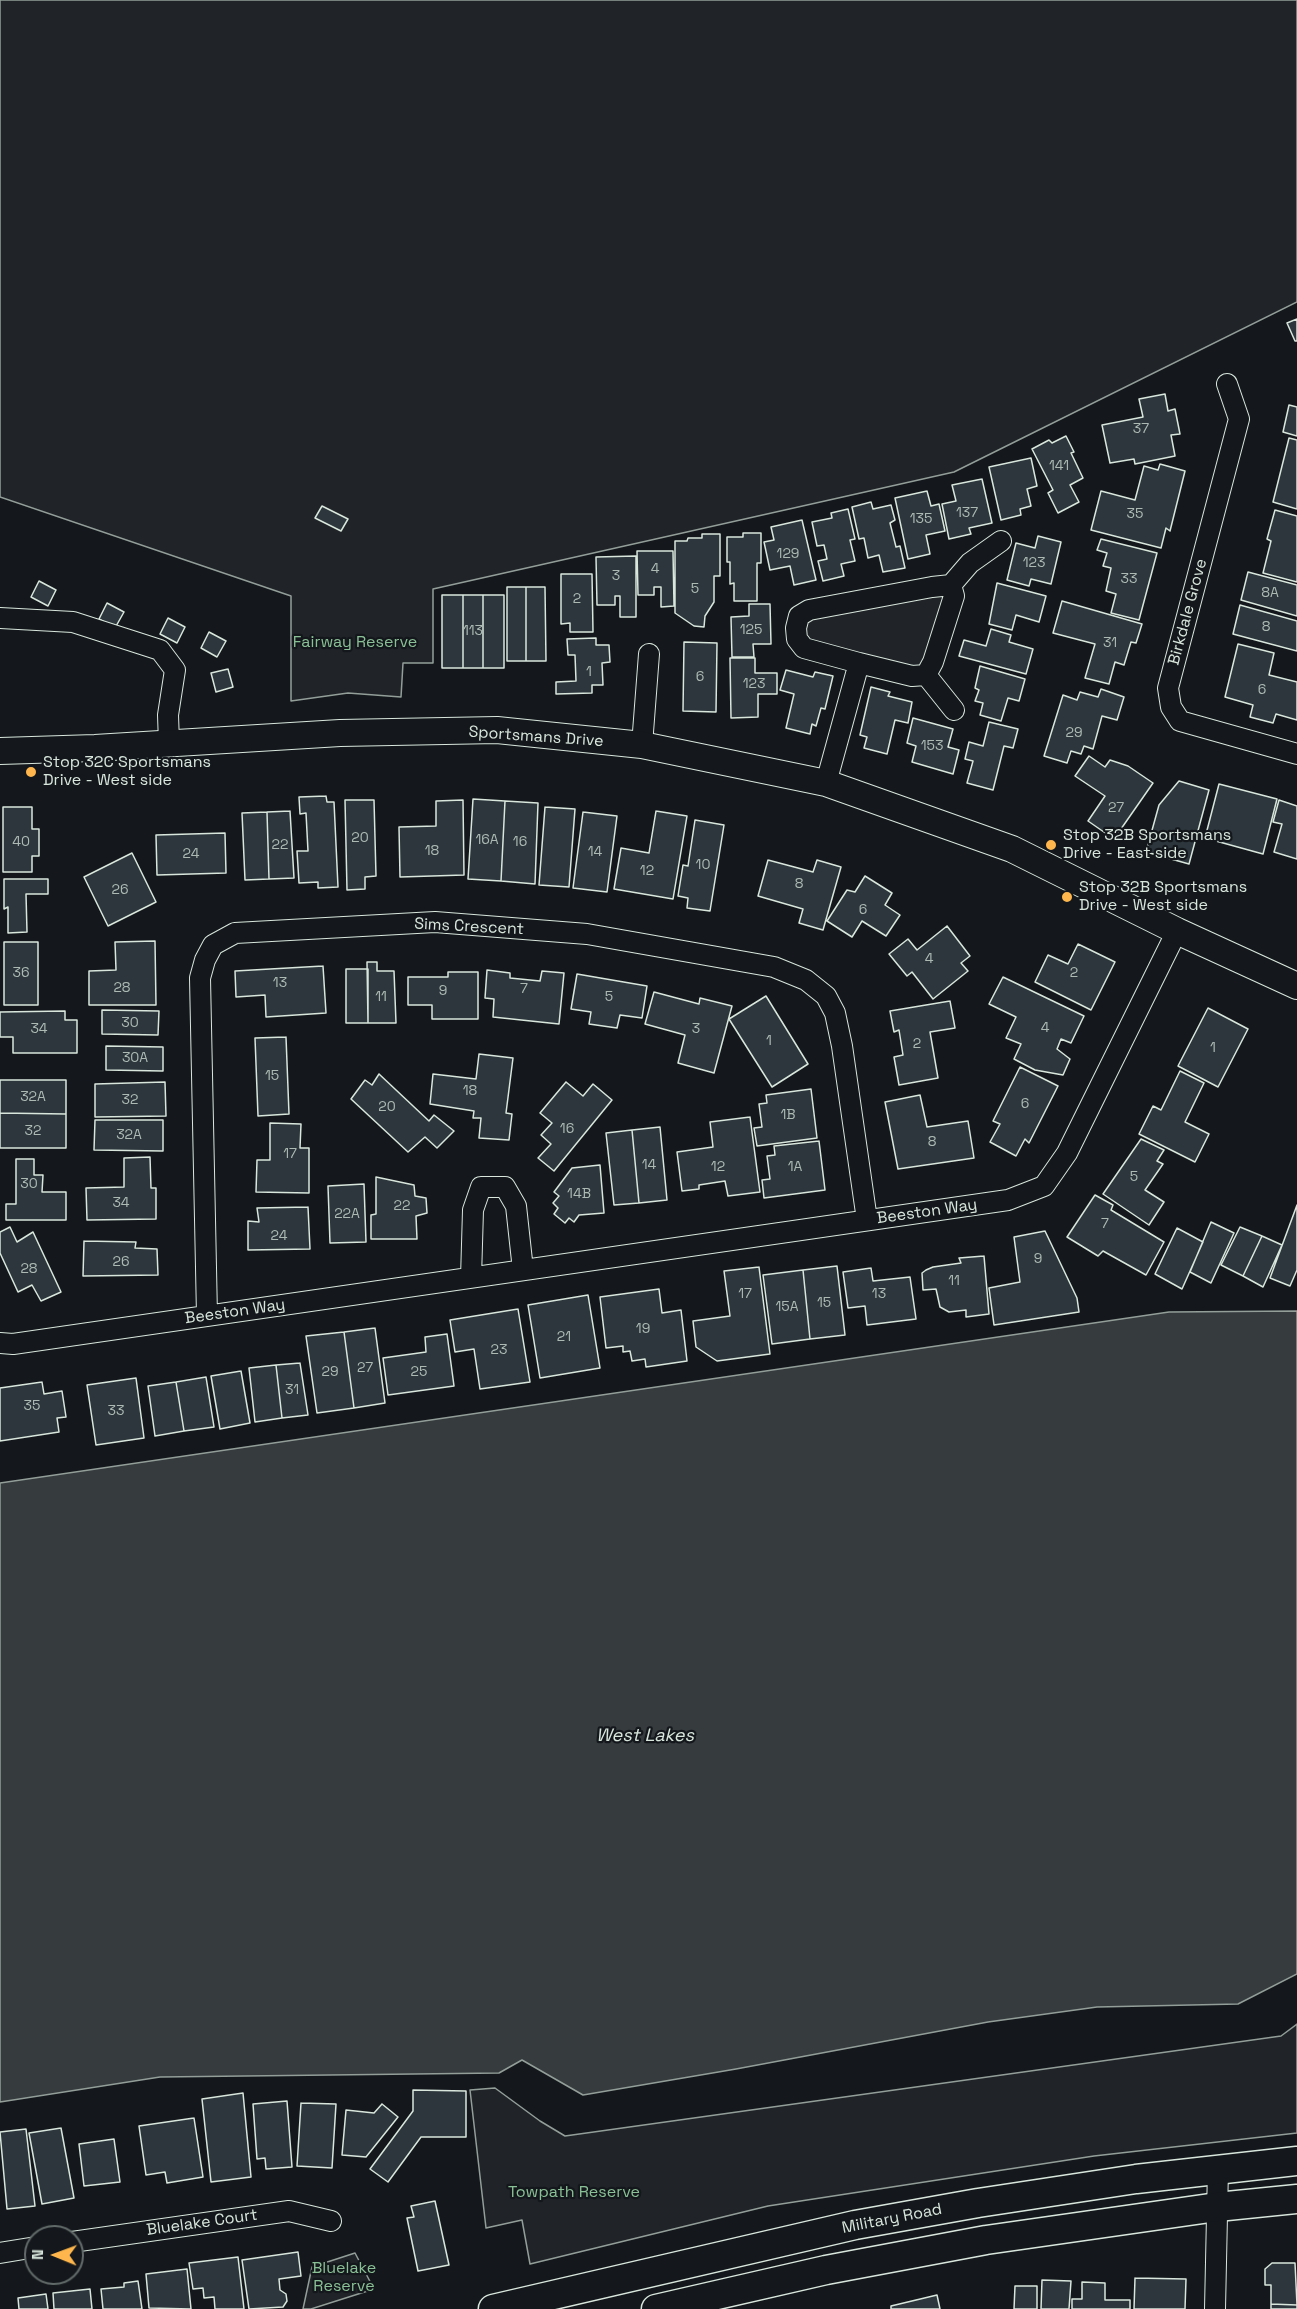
<!DOCTYPE html>
<html>
<head>
<meta charset="utf-8">
<style>
	body { margin:0 }
	#map { position:relative; width:1297px; height:2309px; overflow:hidden; background:#14181c; font-family:"Space Grotesk",sans-serif }
	canvas { display:block }
	.north { position:absolute; left:24px; top:2225px; width:60px; height:60px; box-sizing:border-box; background:#14181c; border:2px solid #626a69; border-radius:50%; rotate:271deg; font-size:16px; font-weight:700; line-height:24px; text-align:center; color:#d8e6dc }
	.north::after { content:''; display:block; margin:auto; width:21px; height:27px; background:#ffb74d; clip-path:polygon(50% 0,100% 100%,50% 72%,0 100%) }
</style>
</head>
<body>
<div id="map">
<canvas width="1297" height="2309"></canvas>
<div class="north">N</div>
</div>
<script>
const g = document.querySelector('canvas').getContext('2d');
g.lineJoin = 'round';
function fillPath(path, color) {
  g.fillStyle = color;
  g.fill(path, 'evenodd');
}
function toPath(rows) {
  const path = new Path2D();
  for (const r of rows) {
    path.moveTo(r[0], r[1]);
    for (let i = 2; i < r.length; i += 2) path.lineTo(r[i], r[i + 1]);
  }
  return path;
}
function trace(path, color, width, dash) {
  g.strokeStyle = color;
  g.lineWidth = width;
  g.lineCap = dash ? 'butt' : 'round';
  g.setLineDash(dash || []);
  g.stroke(path);
}
function drawText(font, color, halo, rows, align = 'center') {
  g.font = font + ' "Space Grotesk",sans-serif';
  g.lineWidth = 4.5;
  g.setLineDash([]);
  g.textBaseline = 'middle';
  g.strokeStyle = halo;
  g.fillStyle = color;
  for (const [text, x, y, turn = 0] of rows) {
    g.save();
    g.translate(x, y);
    g.rotate((+turn || 0) * Math.PI / 180);
    g.textAlign = isNaN(turn) ? turn : align;
    if (halo) g.strokeText(text, 0, 0);
    g.fillText(text, 0, 0);
    g.restore();
  }
}
const green = toPath([
	[0,0,1297,0,1297,302,954,472,433,589,433,663,403,663,401,697,348,693,291,701,291,596,0,497,0,0],
	[951,585,926,675,804,648,799,616,951,585],
	[1297,2024,1297,2133,1094,2156,768,2206,530,2264,522,2220,486,2228,470,2090,495,2088,540,2121,565,2136,1281,2036,1297,2024],
	[355,2253,374,2289,311,2309,303,2309,312,2267,355,2253]
]);
fillPath(green, '#202428');
trace(green, '#939e99', 1.5);
const water = toPath([
	[1297,1311,1297,1974,1238,2004,1097,2007,988,2022,736,2069,583,2095,522,2060,499,2073,160,2077,0,2102,0,1483,1169,1312,1297,1311]
]);
fillPath(water, '#363b3e');
trace(water, '#939e99', 1.5);
const building = toPath([
	[1297,319,1297,341,1295,341,1287,323,1297,319],
	[1165,394,1168,411,1175,409,1180,434,1171,435,1175,456,1135,464,1134,459,1110,463,1102,425,1143,417,1139,399,1165,394],
	[1289,405,1297,407,1297,436,1283,432,1289,405],
	[1066,436,1074,452,1071,453,1083,478,1070,485,1079,502,1058,513,1048,493,1053,490,1032,449,1049,440,1052,443,1066,436],
	[1289,438,1297,440,1297,509,1273,502,1289,438],
	[1031,458,1037,486,1027,489,1031,506,1020,509,1021,515,1001,520,989,467,1031,458],
	[1160,464,1185,471,1170,531,1166,528,1161,548,1091,530,1101,491,1135,500,1144,466,1158,470,1160,464],
	[982,479,992,523,969,528,971,534,949,539,942,504,956,501,952,485,982,479],
	[927,491,931,506,939,504,945,531,926,535,930,554,908,559,895,498,927,491],
	[871,502,873,509,891,505,895,520,890,523,896,547,900,546,905,568,883,572,879,555,868,558,864,538,859,539,852,507,871,502],
	[322,506,348,519,341,531,315,518,322,506],
	[848,509,855,539,850,540,855,561,841,564,844,576,823,581,818,561,827,559,824,545,817,546,812,522,832,518,831,513,848,509],
	[1275,510,1297,516,1297,582,1263,573,1271,541,1267,539,1275,510],
	[802,520,816,580,794,585,790,566,770,570,764,542,774,540,771,527,802,520],
	[743,533,761,533,761,563,757,563,757,601,734,601,734,583,730,584,730,562,727,562,727,537,743,537,743,533],
	[702,534,720,534,720,576,714,576,714,602,705,616,704,627,694,626,675,613,675,541,687,541,688,538,702,538,702,534],
	[1038,536,1061,542,1051,584,1031,579,1029,586,1007,580,1016,543,1035,548,1038,536],
	[1101,539,1157,553,1139,620,1111,613,1116,594,1106,591,1111,568,1103,566,1107,553,1097,550,1101,539],
	[637,551,673,551,674,606,661,607,661,587,654,587,654,595,638,595,637,551],
	[636,556,636,617,620,617,620,596,615,596,615,605,597,605,596,557,636,556],
	[1248,572,1297,585,1297,616,1241,600,1248,572],
	[561,574,592,574,593,632,570,632,570,623,561,624,561,574],
	[39,581,56,590,48,606,31,597,39,581],
	[997,583,1046,596,1039,622,1016,615,1012,630,989,624,997,583],
	[507,587,526,587,526,661,507,661,507,587],
	[526,587,545,587,546,661,526,661,526,587],
	[442,595,463,595,463,668,442,668,442,595],
	[463,595,483,595,483,668,463,668,463,595],
	[483,595,504,595,504,668,483,668,483,595],
	[1062,601,1142,624,1136,643,1131,642,1124,665,1115,662,1109,684,1085,678,1095,644,1053,633,1062,601],
	[107,603,124,612,115,628,99,619,107,603],
	[749,604,770,604,771,644,753,644,754,657,732,657,731,617,749,616,749,604],
	[1240,605,1297,621,1297,651,1233,634,1240,605],
	[168,618,185,627,177,643,160,634,168,618],
	[991,629,1011,635,1009,642,1033,649,1026,674,959,656,964,640,986,646,991,629],
	[209,632,226,641,217,657,201,648,209,632],
	[596,638,596,645,609,645,610,662,602,663,603,685,592,685,592,693,556,694,556,682,576,681,575,655,568,655,567,639,596,638],
	[684,642,717,643,716,712,683,711,684,642],
	[1238,644,1274,653,1269,675,1297,682,1297,720,1276,714,1273,723,1250,717,1253,705,1225,697,1238,644],
	[730,658,755,658,755,673,777,673,777,694,758,694,758,717,731,718,730,658],
	[980,666,1025,679,1019,701,1008,698,1001,721,980,715,983,703,975,701,979,690,975,688,980,666],
	[228,669,233,687,216,692,211,673,228,669],
	[786,670,813,677,815,672,833,676,825,709,821,708,816,726,812,724,810,734,786,728,794,694,780,690,786,670],
	[871,687,890,692,888,696,912,702,908,723,895,720,887,754,864,748,867,737,860,735,871,687],
	[1101,689,1124,697,1117,720,1102,716,1093,749,1084,746,1081,754,1071,751,1067,763,1044,756,1063,695,1077,700,1080,692,1098,697,1101,689],
	[913,718,953,729,948,747,959,750,953,774,912,762,916,746,907,743,913,718],
	[989,722,1018,729,1013,748,1004,746,993,790,967,783,973,761,965,759,969,742,983,746,989,722],
	[1089,756,1105,767,1110,760,1128,766,1153,783,1114,839,1088,821,1105,796,1075,776,1089,756],
	[1179,781,1209,790,1189,864,1146,852,1159,805,1179,781],
	[1219,784,1277,799,1263,854,1205,838,1219,784],
	[326,796,327,802,334,802,338,887,318,888,318,882,299,883,297,851,308,851,306,813,300,814,299,797,326,796],
	[473,799,505,801,501,881,468,879,473,799],
	[345,800,374,800,376,876,365,877,365,889,347,890,345,800],
	[463,800,464,875,400,877,399,827,436,826,436,801,463,800],
	[1279,800,1297,806,1297,859,1274,852,1282,824,1273,822,1279,800],
	[505,801,538,803,535,884,501,881,505,801],
	[3,807,32,807,32,829,39,829,39,856,32,856,32,872,3,872,3,807],
	[545,807,575,809,569,887,539,885,545,807],
	[290,811,294,878,269,879,267,812,290,811],
	[656,811,687,816,673,899,614,889,621,848,649,853,656,811],
	[267,812,269,879,245,880,242,813,267,812],
	[583,812,617,816,607,892,573,888,583,812],
	[695,820,724,825,710,911,687,908,688,898,678,896,683,865,688,866,695,820],
	[225,833,226,873,157,875,156,835,225,833],
	[132,853,156,902,108,926,84,877,132,853],
	[768,860,813,872,817,860,841,867,823,930,799,923,803,909,758,896,768,860],
	[865,876,892,893,885,905,900,915,886,936,862,921,852,937,827,921,847,890,855,892,865,876],
	[4,879,48,879,48,894,26,894,27,932,8,933,8,907,4,909,4,879],
	[947,926,970,956,961,963,968,971,933,999,912,972,907,976,889,954,908,939,917,950,947,926],
	[155,941,156,1005,89,1005,89,971,116,970,115,942,155,941],
	[4,942,38,942,38,1005,4,1005,4,942],
	[1078,944,1115,962,1091,1010,1035,982,1048,955,1068,964,1078,944],
	[367,962,377,962,377,971,394,971,396,1023,368,1023,367,962],
	[323,966,326,1013,266,1017,265,995,236,997,235,971,323,966],
	[346,969,368,969,368,1023,346,1023,346,969],
	[487,970,510,973,510,978,540,981,542,971,564,973,559,1024,493,1017,494,999,485,998,487,970],
	[448,972,478,972,478,1019,432,1019,432,1005,408,1005,408,977,448,977,448,972],
	[577,974,647,986,642,1018,620,1015,617,1028,589,1024,591,1012,571,1009,577,974],
	[1003,977,1084,1016,1071,1043,1061,1039,1057,1049,1070,1059,1063,1075,1035,1070,1014,1059,1021,1044,1006,1038,1016,1017,989,1004,1003,977],
	[654,992,699,1004,700,998,732,1006,714,1073,678,1063,685,1035,645,1024,654,992],
	[766,996,808,1064,772,1087,729,1019,766,996],
	[950,1001,955,1028,930,1032,938,1078,899,1085,894,1057,903,1055,899,1030,894,1032,890,1011,950,1001],
	[1208,1008,1248,1029,1218,1087,1178,1066,1208,1008],
	[102,1010,159,1011,158,1035,102,1034,102,1010],
	[65,1011,65,1020,77,1020,77,1053,13,1053,13,1037,0,1037,0,1012,65,1011],
	[286,1037,289,1114,258,1116,255,1038,286,1037],
	[106,1046,163,1047,163,1071,106,1070,106,1046],
	[479,1054,513,1058,506,1113,512,1114,509,1140,479,1138,481,1118,473,1118,474,1111,430,1104,433,1074,476,1079,479,1054],
	[1020,1067,1058,1086,1029,1143,1025,1139,1016,1156,990,1142,1000,1124,993,1121,1020,1067],
	[1180,1071,1204,1083,1185,1122,1209,1134,1195,1162,1139,1134,1153,1106,1161,1110,1180,1071],
	[379,1074,429,1121,434,1115,454,1131,437,1148,425,1137,408,1152,351,1099,365,1080,372,1085,379,1074],
	[0,1080,66,1080,66,1114,0,1113,0,1080],
	[165,1082,166,1116,95,1117,95,1084,165,1082],
	[566,1082,583,1096,593,1084,612,1100,554,1171,538,1158,551,1144,541,1135,552,1123,540,1113,566,1082],
	[811,1089,817,1138,757,1146,754,1128,762,1127,759,1104,767,1103,766,1095,811,1089],
	[920,1095,927,1127,968,1121,974,1158,898,1169,885,1102,920,1095],
	[0,1113,66,1114,66,1148,0,1148,0,1113],
	[750,1117,760,1192,728,1196,725,1181,699,1185,699,1189,682,1191,677,1152,713,1147,710,1122,750,1117],
	[95,1120,163,1120,163,1151,94,1150,95,1120],
	[270,1123,301,1124,300,1148,309,1148,309,1193,256,1192,257,1160,270,1160,270,1123],
	[660,1127,667,1200,639,1203,632,1130,660,1127],
	[632,1130,639,1203,614,1205,606,1133,632,1130],
	[1141,1139,1164,1150,1157,1161,1163,1164,1145,1190,1164,1202,1149,1225,1103,1194,1141,1139],
	[819,1141,825,1190,764,1198,762,1180,770,1179,767,1156,775,1155,774,1146,819,1141],
	[150,1157,151,1188,156,1188,156,1219,87,1220,86,1188,124,1187,124,1158,150,1157],
	[16,1159,34,1159,34,1175,43,1175,42,1192,66,1192,66,1220,6,1220,6,1204,16,1204,16,1159],
	[600,1165,604,1213,579,1215,574,1222,569,1218,565,1223,554,1214,558,1208,553,1203,559,1196,554,1192,572,1168,600,1165],
	[376,1177,414,1185,415,1196,426,1198,427,1213,416,1216,417,1239,371,1239,371,1215,376,1214,376,1177],
	[364,1184,366,1242,330,1243,328,1186,364,1184],
	[1095,1195,1113,1205,1111,1210,1164,1242,1146,1275,1103,1251,1098,1256,1067,1237,1095,1195],
	[1297,1205,1297,1270,1290,1286,1270,1278,1297,1205],
	[308,1207,310,1249,248,1250,248,1221,259,1222,257,1208,308,1207],
	[1211,1222,1234,1233,1211,1283,1190,1272,1211,1222],
	[10,1227,17,1242,33,1232,61,1292,41,1301,32,1285,18,1292,0,1253,0,1232,10,1227],
	[1240,1227,1262,1236,1243,1276,1221,1265,1240,1227],
	[1177,1228,1203,1242,1182,1289,1155,1274,1177,1228],
	[1045,1231,1077,1298,1079,1312,994,1325,989,1288,1020,1282,1014,1237,1045,1231],
	[1262,1236,1282,1245,1263,1287,1243,1276,1262,1236],
	[84,1241,136,1242,135,1248,157,1249,158,1275,83,1276,84,1241],
	[984,1256,989,1314,966,1317,966,1310,949,1312,940,1307,936,1289,923,1290,922,1273,926,1270,933,1267,961,1263,959,1258,984,1256],
	[837,1266,845,1335,810,1339,803,1270,837,1266],
	[759,1267,770,1354,717,1361,696,1347,693,1321,730,1316,724,1271,759,1267],
	[871,1268,873,1281,910,1277,916,1319,867,1325,865,1306,848,1308,843,1272,871,1268],
	[803,1270,810,1339,772,1344,763,1275,803,1270],
	[659,1289,662,1313,681,1310,687,1361,646,1367,645,1359,632,1361,630,1351,623,1352,623,1346,606,1348,600,1297,659,1289],
	[588,1295,600,1368,540,1378,528,1305,588,1295],
	[518,1309,530,1382,480,1389,474,1349,455,1352,450,1320,518,1309],
	[375,1328,385,1403,354,1408,344,1332,375,1328],
	[344,1332,354,1408,317,1413,306,1336,344,1332],
	[447,1334,454,1386,388,1395,383,1358,426,1352,425,1337,447,1334],
	[300,1363,308,1415,282,1418,276,1365,300,1363],
	[276,1365,282,1418,255,1422,249,1368,276,1365],
	[241,1371,250,1423,220,1429,211,1376,241,1371],
	[206,1377,214,1427,184,1431,176,1382,206,1377],
	[136,1378,144,1438,96,1445,87,1385,136,1378],
	[42,1382,44,1394,62,1391,66,1417,57,1418,59,1432,0,1441,0,1388,42,1382],
	[176,1382,184,1431,155,1436,148,1386,176,1382],
	[413,2090,466,2091,466,2137,421,2137,388,2182,370,2169,413,2111,413,2090],
	[243,2093,251,2177,211,2182,202,2099,243,2093],
	[287,2101,292,2167,266,2169,265,2158,257,2159,253,2104,287,2101],
	[301,2103,336,2104,332,2168,297,2166,301,2103],
	[382,2104,398,2117,366,2157,342,2155,346,2110,374,2113,382,2104],
	[194,2118,203,2177,167,2183,165,2172,146,2175,139,2126,194,2118],
	[61,2128,74,2198,42,2204,29,2133,61,2128],
	[26,2129,35,2206,7,2209,0,2132,26,2129],
	[114,2139,120,2182,84,2186,79,2144,114,2139],
	[435,2201,449,2265,418,2271,407,2218,414,2217,411,2206,435,2201],
	[298,2252,301,2276,279,2279,280,2290,286,2294,287,2301,283,2307,249,2309,242,2260,298,2252],
	[238,2257,244,2309,215,2309,214,2297,204,2298,203,2288,193,2289,189,2263,238,2257],
	[1272,2263,1295,2263,1297,2305,1271,2304,1271,2285,1265,2285,1265,2269,1272,2263],
	[187,2269,191,2309,149,2308,146,2274,187,2269],
	[1135,2278,1186,2279,1185,2309,1134,2309,1135,2278],
	[1042,2280,1071,2281,1069,2309,1041,2309,1042,2280],
	[138,2281,142,2309,103,2309,101,2289,124,2287,124,2283,138,2281],
	[1082,2282,1105,2283,1105,2300,1130,2300,1130,2309,1072,2309,1072,2299,1082,2299,1082,2282],
	[1015,2286,1037,2286,1037,2309,1014,2309,1015,2286],
	[90,2289,92,2309,54,2309,53,2293,90,2289],
	[46,2294,48,2309,19,2309,18,2298,46,2294],
	[937,2295,940,2309,891,2309,891,2306,937,2295],
	[1271,2304,1297,2305,1297,2309,1271,2309,1271,2304]
]);
fillPath(building, '#2c363c');
trace(building, '#d8e6dc', 1.5);
const minor = toPath([
	[1227,384,1239,419,1168,688,1171,707,1180,721,1297,754],
	[951,585,970,563,1001,541],
	[0,618,73,622,160,650,175,670,168,715,169,743],
	[926,675,954,710],
	[642,745,649,654],
	[826,783,859,663,804,648,797,639,796,628,799,616,809,610,932,587,951,585,954,596,933,662,926,675,912,676,859,663],
	[471,1278,473,1210,481,1187,505,1187,516,1206,523,1270],
	[207,1316,200,978,205,960,213,945,235,933,435,922,587,934,774,967,806,980,826,996,835,1013,842,1046,867,1220],
	[0,1343,13,1344,1008,1200,1044,1186,1067,1153,1177,931],
	[72,2242,289,2211,331,2221],
	[0,2253,36,2247],
	[1215,2309,1218,2168]
]);
const tertiary = toPath([
	[0,751,95,748,340,733,497,730,642,745,826,783,1012,849,1177,931,1297,986]
]);
const secondary = toPath([
	[493,2309,855,2225,978,2203,1136,2179,1297,2161],
	[656,2309,826,2270,986,2240,1217,2207,1297,2199]
]);
trace(minor, '#d8e6dc', 22);
trace(tertiary, '#d8e6dc', 28);
trace(secondary, '#d8e6dc', 31);
trace(minor, '#14181c', 20);
trace(tertiary, '#14181c', 26);
trace(secondary, '#14181c', 28);
for (const [x, y, r, color] of [
	[31,772,6,"#ffb74d"],
	[1051,845,6,"#ffb74d"],
	[1067,897,6,"#ffb74d"]
]) {
  const dot = new Path2D();
  dot.arc(x, y, r, 0, 2 * Math.PI);
  g.fillStyle = color;
  g.fill(dot);
  trace(dot, '#14181c', 2);
}
drawText('14px', '#adbab4', null, [
	["37",1141,429],
	["141",1059,466],
	["137",967,513],
	["35",1135,514],
	["135",921,519],
	["129",788,554],
	["123",1034,563],
	["4",655,569],
	["3",616,576],
	["33",1129,579],
	["5",695,589],
	["8A",1270,593],
	["2",577,599],
	["8",1266,627],
	["125",751,630],
	["113",473,631],
	["31",1110,643],
	["1",589,672],
	["6",700,677],
	["123",754,684],
	["6",1262,690],
	["29",1074,733],
	["153",932,746],
	["27",1116,808],
	["20",360,838],
	["16A",487,840],
	["40",21,842],
	["16",520,842],
	["22",280,845],
	["18",432,851],
	["14",595,852],
	["24",191,854],
	["10",703,865],
	["12",647,871],
	["8",799,884],
	["26",120,890],
	["6",863,910],
	["4",929,959],
	["36",21,973],
	["2",1074,973],
	["13",280,983],
	["28",122,988],
	["7",524,989],
	["9",443,991],
	["11",381,997],
	["5",609,997],
	["30",130,1023],
	["4",1045,1028],
	["34",39,1029],
	["3",696,1029],
	["1",769,1041],
	["2",917,1044],
	["1",1213,1048],
	["30A",135,1058],
	["15",272,1076],
	["18",470,1091],
	["32A",33,1097],
	["32",130,1100],
	["6",1025,1104],
	["20",387,1107],
	["1B",788,1115],
	["16",567,1129],
	["32",33,1131],
	["32A",129,1135],
	["8",932,1142],
	["17",290,1154],
	["14",649,1165],
	["12",718,1167],
	["1A",795,1167],
	["5",1134,1177],
	["30",29,1184],
	["14B",579,1194],
	["34",121,1203],
	["22",402,1206],
	["22A",347,1214],
	["7",1105,1224],
	["24",279,1236],
	["9",1038,1259],
	["26",121,1262],
	["28",29,1269],
	["11",954,1281],
	["17",745,1294],
	["13",879,1294],
	["15",824,1303],
	["15A",787,1307],
	["19",643,1329],
	["21",564,1337],
	["23",499,1350],
	["27",365,1368],
	["29",330,1372],
	["25",419,1372],
	["31",292,1390],
	["35",32,1406],
	["33",116,1411]
]);
drawText('16px', '#d8e6dc', '#14181c', [
	["Birkdale Grove",1188,612,-75],
	["Sportsmans Drive",536,737,4],
	["Sims Crescent",469,927,3],
	["Beeston Way",927,1212,-8],
	["Beeston Way",235,1312,-8],
	["Military Road",892,2219,-11],
	["Bluelake Court",202,2223,-8]
]);
drawText('16px', '#8ac095', '#14181c', [
	["Fairway Reserve",355,643],
	["Towpath Reserve",574,2193],
	["Bluelake",344,2269],
	["Reserve",344,2287]
]);
drawText('16px', '#d8e6dc', '#14181c', [
	["Stop 32C Sportsmans",43,763],
	["Drive - West side",43,781],
	["Stop 32B Sportsmans",1063,836],
	["Drive - East side",1063,854],
	["Stop 32B Sportsmans",1079,888],
	["Drive - West side",1079,906]
], 'left');
drawText('italic 18px', '#d8e6dc', '#14181c', [
	["West Lakes",645,1736]
]);
</script>
</body>
</html>
